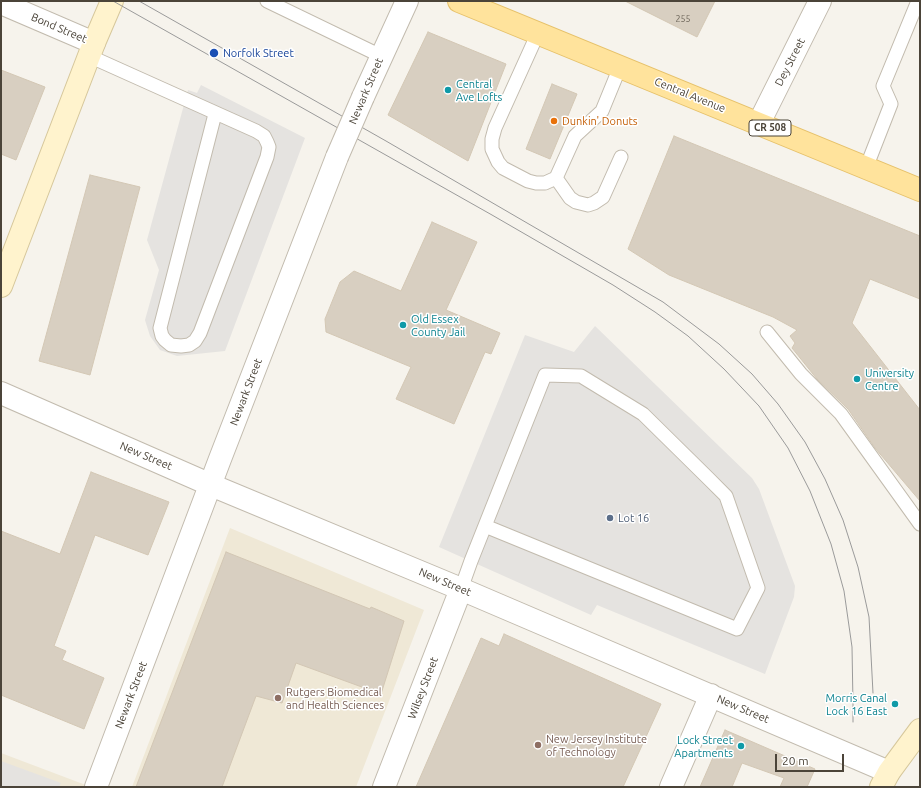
<!DOCTYPE html>
<html>
<head>
<meta charset="utf-8">
<style>
	body { margin:0 }
	#map { position:relative; width:921px; height:788px; overflow:hidden; background:#f6f3ec; font-family:Ubuntu,sans-serif }
	canvas { display:block }
	.frame { position:absolute; inset:0; border:2px solid #4b4439; pointer-events:none }
	.scale { position:absolute; left:775px; top:754px; width:69px; height:18px; box-sizing:border-box; border:2px solid #4b4439; border-top:0; padding-left:5px; font-size:12px; line-height:14px; white-space:nowrap; color:#4b4439; -webkit-text-stroke:3px #fff; paint-order:stroke }
</style>
</head>
<body>
<div id="map">
<canvas width="921" height="788"></canvas>
<div class="frame"></div>
<div class="scale">20 m</div>
</div>
<script>
const g = document.querySelector('canvas').getContext('2d');
g.lineJoin = 'round';
function fillPath(path, color) {
  g.fillStyle = color;
  g.fill(path, 'evenodd');
}
function toPath(rows) {
  const path = new Path2D();
  for (const r of rows) {
    path.moveTo(r[0], r[1]);
    for (let i = 2; i < r.length; i += 2) path.lineTo(r[i], r[i + 1]);
  }
  return path;
}
function trace(path, color, width, dash) {
  g.strokeStyle = color;
  g.lineWidth = width;
  g.lineCap = dash ? 'butt' : 'round';
  g.setLineDash(dash || []);
  g.stroke(path);
}
function drawText(font, color, halo, rows, align = 'center') {
  g.font = font + ' Ubuntu,sans-serif';
  g.lineWidth = 3;
  g.setLineDash([]);
  g.textBaseline = 'middle';
  g.strokeStyle = halo;
  g.fillStyle = color;
  for (const [text, x, y, turn = 0] of rows) {
    g.save();
    g.translate(x, y);
    g.rotate((+turn || 0) * Math.PI / 180);
    g.textAlign = isNaN(turn) ? turn : align;
    if (halo) g.strokeText(text, 0, 0);
    g.fillText(text, 0, 0);
    g.restore();
  }
}
fillPath(toPath([
	[230,528,424,610,356,787,132,787],
	[1,753,91,787,1,787]
]), '#efe8d6');
fillPath(toPath([
	[201,85,305,138,225,351,177,356,160,350,150,336,145,320,159,270,147,240,188,90,197,93],
	[595,326,752,478,759,489,795,586,794,597,765,674,597,605,591,615,439,547,525,335,574,352],
	[1,761,61,783,59,787,1,787]
]), '#e5e3e0');
const building = toPath([
	[625,1,715,1,697,37,625,1],
	[428,32,506,64,468,161,388,115,428,32],
	[1,70,45,87,16,160,1,154,1,70],
	[552,84,577,94,550,159,526,149,552,84],
	[674,136,920,236,920,299,870,279,852,323,920,410,920,501,875,448,848,409,817,379,792,348,795,343,790,336,797,330,773,317,669,275,628,249,674,136],
	[90,175,140,187,90,375,39,361,90,175],
	[432,222,477,242,446,310,500,333,491,354,485,352,454,424,396,399,411,367,326,332,325,319,340,282,354,271,401,291,432,222],
	[91,472,169,502,148,555,95,535,54,646,66,651,62,660,104,678,84,729,1,695,1,531,60,554,91,472],
	[226,552,370,609,371,607,404,621,381,694,296,663,282,703,256,696,222,787,136,787,226,552],
	[504,634,661,704,623,787,416,787,481,638,499,646,504,634],
	[725,730,815,769,807,787,780,787,784,778,742,763,732,787,700,787,725,730]
]);
fillPath(building, '#d8cfc1');
trace(building, '#d3c7b4', 1);
const lane = toPath([
	[267,1,381,56],
	[538,33,495,128,492,139,492,149,498,162,503,168,528,181,536,183,545,183,556,178,575,136,602,111,620,67],
	[89,56,256,131,264,136,267,142,269,147,267,157,200,333,195,341,189,345,181,346,171,345,165,340,162,336,160,328,215,114],
	[866,168,891,104,883,86,918,1],
	[556,178,570,198,576,202,588,205,594,203,603,197,621,157],
	[767,332,801,374,841,414,920,524],
	[461,589,471,561,545,375,581,376,643,414,709,479,726,496,758,588,737,629,485,526]
]);
const street = toPath([
	[1,3,94,43],
	[363,97,407,1],
	[759,123,820,1],
	[1,393,211,485,461,589,889,772],
	[96,787,220,459,337,157],
	[384,787,461,589],
	[671,787,711,695]
]);
const secondary = toPath([
	[1,286,94,43,112,1],
	[881,787,889,772,920,730]
]);
const primary = toPath([
	[459,1,920,190]
]);
trace(lane, '#c2bbae', 15);
trace(street, '#c2bbae', 24);
trace(secondary, '#d6c79b', 24);
trace(primary, '#e6c16a', 24);
trace(lane, '#fff', 13);
trace(street, '#fff', 22);
trace(secondary, '#fff3cd', 22);
trace(primary, '#ffe39c', 22);
trace(toPath([
	[113,1,492,215,613,285,655,312,688,336,724,369,759,406,788,448,810,491,831,544,844,591,852,647,853,704,853,722],
	[139,1,386,141,663,302,719,344,752,374,778,404,805,442,825,479,843,520,858,567,869,617,873,693]
]), '#9a9a9a', 1);
const streetBridge = toPath([
	[337,157,363,97]
]);
trace(streetBridge, '#c2bbae', 24, []);
trace(streetBridge, '#fff', 22);
for (const [x, y, r, color] of [
	[214,53,5,"#1a4fb4"],
	[448,90,4,"#0f9aa8"],
	[554,121,4,"#e8710a"],
	[403,325,4,"#0f9aa8"],
	[857,379,4,"#0f9aa8"],
	[610,518,4,"#5c6f8a"],
	[278,698,4,"#8d6e63"],
	[895,704,4,"#0f9aa8"],
	[538,745,4,"#8d6e63"],
	[741,746,4,"#0f9aa8"]
]) {
  const dot = new Path2D();
  dot.arc(x, y, r, 0, 2 * Math.PI);
  g.fillStyle = color;
  g.fill(dot);
  trace(dot, '#fff', 1.5);
}
drawText('9px', '#6e675b', null, [
	["255",683,19]
]);
for (const [x, y, w] of [
	[770,128,42]
]) {
  const box = new Path2D();
  box.roundRect(x - w / 2, y - 8, w, 16, 3);
  g.fillStyle = '#fff';
  g.fill(box);
  trace(box, '#4b4439', 1);
}
drawText('bold 10px', '#4b4439', null, [
	["CR 508",770,128]
]);
drawText('11px', '#4b4439', '#fff', [
	["Bond Street",59,28,23],
	["Dey Street",790,62,-63],
	["Newark Street",366,91,-67],
	["Central Avenue",690,95,22],
	["Newark Street",246,392,-69],
	["New Street",146,456,23],
	["New Street",445,582,23],
	["Wilsey Street",423,688,-69],
	["Newark Street",131,695,-69],
	["New Street",743,709,23]
]);
drawText('11px', '#164399', '#fff', [
	["Norfolk Street",223,53]
], 'left');
drawText('11px', '#0d838f', '#fff', [
	["Central",456,84],
	["Ave Lofts",456,97],
	["Old Essex",411,319],
	["County Jail",411,332],
	["University",865,373],
	["Centre",865,386],
	["Morris Canal",887,698,"right"],
	["Lock 16 East",887,711,"right"],
	["Lock Street",733,740,"right"],
	["Apartments",733,753,"right"]
], 'left');
drawText('11px', '#c56008', '#fff', [
	["Dunkin' Donuts",562,121]
], 'left');
drawText('11px', '#4e5e75', '#fff', [
	["Lot 16",618,518]
], 'left');
drawText('11px', '#785e54', '#fff', [
	["Rutgers Biomedical",286,692],
	["and Health Sciences",286,705],
	["New Jersey Institute",546,739],
	["of Technology",546,752]
], 'left');
</script>
</body>
</html>
